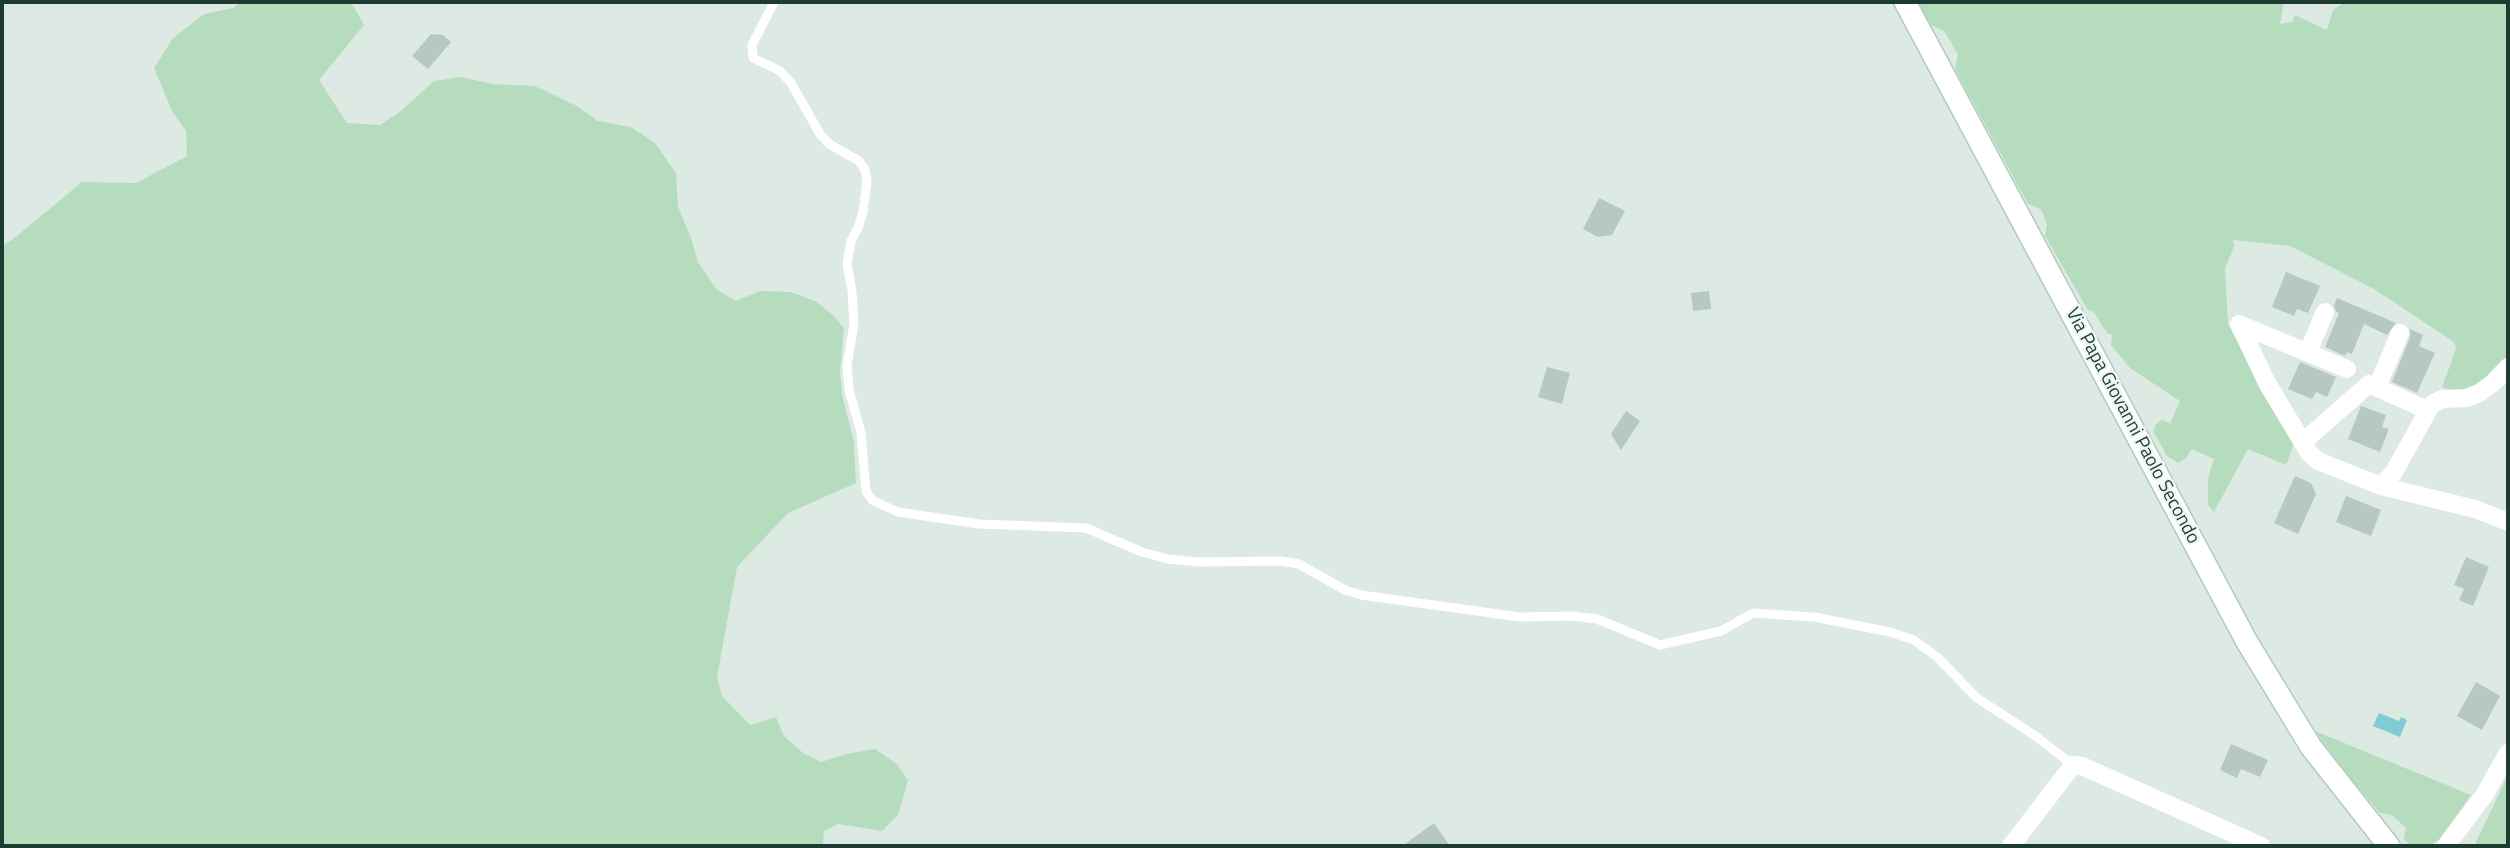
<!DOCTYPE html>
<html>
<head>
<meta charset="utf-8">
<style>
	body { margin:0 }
	#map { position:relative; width:2510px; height:848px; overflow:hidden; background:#ddeae4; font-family:"Titillium Web",sans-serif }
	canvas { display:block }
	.frame { position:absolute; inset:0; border:4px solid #1e3b31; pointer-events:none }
</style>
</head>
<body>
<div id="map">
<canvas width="2510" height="848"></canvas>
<div class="frame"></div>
</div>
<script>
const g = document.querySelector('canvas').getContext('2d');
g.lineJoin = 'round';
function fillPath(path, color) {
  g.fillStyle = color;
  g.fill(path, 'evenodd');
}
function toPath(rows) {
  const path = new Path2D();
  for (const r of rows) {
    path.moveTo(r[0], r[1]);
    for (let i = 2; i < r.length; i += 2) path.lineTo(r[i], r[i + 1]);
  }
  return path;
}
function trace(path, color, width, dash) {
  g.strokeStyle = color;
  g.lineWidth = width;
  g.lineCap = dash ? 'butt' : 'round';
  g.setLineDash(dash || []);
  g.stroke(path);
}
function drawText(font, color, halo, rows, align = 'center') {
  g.font = font + ' "Titillium Web",sans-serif';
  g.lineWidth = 5;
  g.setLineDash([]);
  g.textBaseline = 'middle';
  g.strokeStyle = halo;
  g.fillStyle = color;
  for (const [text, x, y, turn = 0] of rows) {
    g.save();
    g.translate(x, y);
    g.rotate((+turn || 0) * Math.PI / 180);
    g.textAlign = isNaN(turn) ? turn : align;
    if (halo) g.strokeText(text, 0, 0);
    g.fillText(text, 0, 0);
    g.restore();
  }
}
fillPath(toPath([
	[240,2,351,2,364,25,319,80,347,123,380,125,401,111,434,81,461,77,492,84,535,86,575,105,598,121,631,127,655,143,676,173,678,207,691,238,698,262,716,289,736,301,760,291,790,292,815,301,833,315,844,328,840,371,842,394,854,443,856,483,788,513,737,567,717,677,722,696,750,725,776,717,784,736,803,753,821,762,847,754,875,749,897,764,908,780,898,815,882,831,838,824,824,831,823,846,2,846,2,246,12,240,82,182,136,183,187,156,186,131,172,111,154,68,173,38,204,14,233,8],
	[1917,2,2284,2,2280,24,2292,22,2295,15,2327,30,2333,10,2345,2,2508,2,2508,355,2504,364,2490,381,2458,394,2442,387,2456,349,2454,342,2374,289,2290,246,2233,240,2234,247,2225,268,2228,324,2294,444,2286,465,2248,449,2214,512,2208,505,2208,478,2214,459,2192,449,2185,459,2178,463,2167,456,2153,431,2156,424,2162,420,2170,423,2180,401,2130,368,2111,345,2112,335,2107,333,2093,311,2088,310,2045,236,2047,224,2041,209,2028,204,1955,69,1958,54,1944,31,1929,24],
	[2315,731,2471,795,2439,840,2429,846,2411,846,2404,839,2406,828,2392,815,2380,813,2345,772],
	[2508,774,2508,846,2474,846,2507,777]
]), '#b5ddbd');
fillPath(toPath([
	[2379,713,2399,721,2401,717,2407,720,2400,737,2373,726]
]), '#81ccd4');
fillPath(toPath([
	[431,34,443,35,451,42,428,69,412,56],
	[1599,198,1625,211,1612,235,1598,237,1583,229],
	[2286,272,2320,286,2308,313,2297,309,2294,316,2272,307],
	[1709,291,1711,309,1693,311,1691,293],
	[2337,298,2382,317,2396,323,2387,335,2364,324,2352,354,2347,352,2345,356,2325,347,2339,313,2336,312,2334,305],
	[2410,329,2423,335,2419,346,2435,353,2417,393,2392,382,2410,337],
	[2300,362,2336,377,2327,397,2316,392,2312,399,2288,389],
	[1547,367,1570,373,1562,404,1538,397],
	[2361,406,2386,415,2382,427,2389,429,2380,452,2348,439],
	[1626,411,1640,421,1621,450,1611,434],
	[2295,476,2311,483,2316,494,2298,534,2274,523],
	[2346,496,2381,510,2371,536,2336,522],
	[2466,557,2489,567,2473,606,2459,600,2464,589,2454,585],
	[2476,682,2500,696,2482,730,2457,716],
	[2231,744,2268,760,2260,777,2241,769,2237,778,2220,770],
	[1434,823,1450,846,1402,846]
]), '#b6c8bf');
const secondary = toPath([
	[1905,2,2247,642,2311,747,2389,846]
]);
trace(secondary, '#b0cbbf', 24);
trace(toPath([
	[774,2,752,45,753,58,780,71,791,83,820,134,829,144,859,161,865,170,867,181,863,212,858,228,851,241,847,264,852,291,854,324,847,365,849,390,861,433,866,491,872,500,898,512,979,524,1086,528,1142,552,1168,559,1199,562,1280,561,1299,564,1345,590,1361,595,1520,617,1572,616,1597,619,1660,645,1721,631,1753,613,1814,617,1890,632,1914,640,1937,657,1977,698,2034,735,2073,765]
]), '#fff', 9);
trace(toPath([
	[2239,324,2267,383,2309,453,2318,461,2381,486,2475,509,2508,522],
	[2239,324,2347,369],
	[2308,352,2325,312],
	[2377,387,2400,333],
	[2303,442,2369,384,2427,410],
	[2381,486,2394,472,2431,405,2442,399,2466,398,2479,393,2493,383,2508,367],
	[2011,846,2073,765,2082,766,2261,846],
	[2446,846,2485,794,2508,753]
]), '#fff', 18);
trace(secondary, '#fff', 21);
drawText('19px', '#1e3b31', '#eef7f2', [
	["Via Papa Giovanni Paolo Secondo",2132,426,62]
]);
</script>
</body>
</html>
